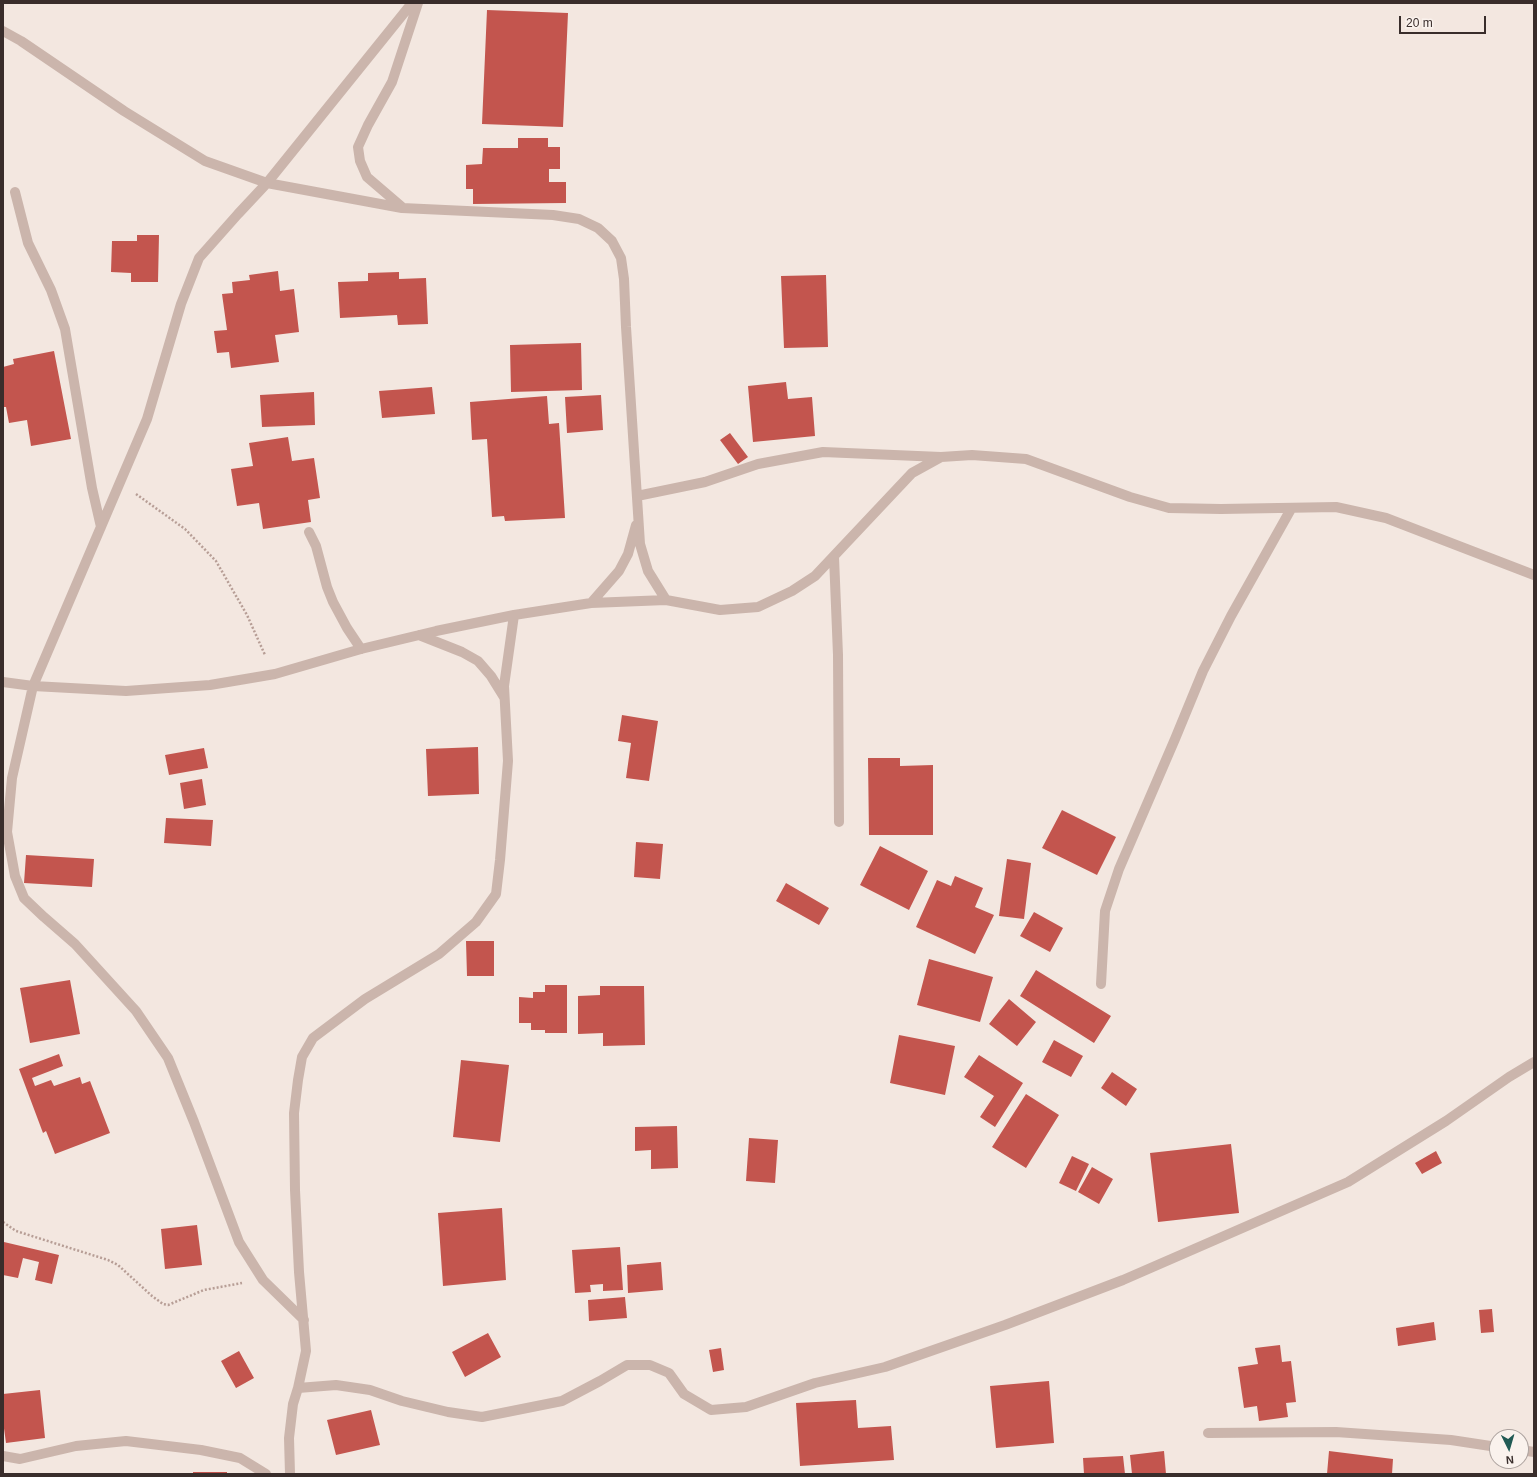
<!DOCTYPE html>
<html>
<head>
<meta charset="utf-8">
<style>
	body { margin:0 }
	#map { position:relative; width:1537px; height:1477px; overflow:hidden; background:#f3e7e0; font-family:Helvetica,sans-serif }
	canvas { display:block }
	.frame { position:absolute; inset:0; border:4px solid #392d2b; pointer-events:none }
	.north { position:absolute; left:1489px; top:1429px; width:40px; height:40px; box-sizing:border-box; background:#faf2ed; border:1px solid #ada39f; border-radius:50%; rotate:175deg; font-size:11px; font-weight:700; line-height:16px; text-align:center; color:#392d2b }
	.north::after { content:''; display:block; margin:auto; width:14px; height:18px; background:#215a54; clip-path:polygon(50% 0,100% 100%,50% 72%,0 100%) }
	.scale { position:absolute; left:1399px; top:16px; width:87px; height:18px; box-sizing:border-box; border:2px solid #392d2b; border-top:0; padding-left:5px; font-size:12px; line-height:14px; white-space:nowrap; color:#392d2b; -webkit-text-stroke:3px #faf2ed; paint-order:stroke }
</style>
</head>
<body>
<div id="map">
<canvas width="1537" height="1477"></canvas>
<div class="frame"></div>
<div class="north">N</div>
<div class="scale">20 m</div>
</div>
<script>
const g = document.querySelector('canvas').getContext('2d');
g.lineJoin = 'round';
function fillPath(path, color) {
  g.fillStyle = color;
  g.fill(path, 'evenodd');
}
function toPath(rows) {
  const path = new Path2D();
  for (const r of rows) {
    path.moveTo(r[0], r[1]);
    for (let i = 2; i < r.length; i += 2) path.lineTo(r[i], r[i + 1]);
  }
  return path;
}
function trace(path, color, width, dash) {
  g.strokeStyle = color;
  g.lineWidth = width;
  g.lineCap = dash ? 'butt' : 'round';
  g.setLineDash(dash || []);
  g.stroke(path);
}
fillPath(toPath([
	[487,10,568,13,563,127,482,124],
	[518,138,548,138,548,147,560,147,560,169,549,169,549,182,566,182,566,203,473,204,473,189,466,189,466,165,482,164,483,148,518,148],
	[137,235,159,235,158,282,131,282,131,273,111,272,112,241,137,241],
	[278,271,280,291,294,289,299,332,275,335,279,362,231,368,229,352,217,353,214,331,227,330,222,294,233,293,232,282,250,280,249,275],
	[399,272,399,279,426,278,428,324,398,325,397,315,340,318,338,282,368,281,368,273],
	[826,275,828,347,784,348,781,276],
	[581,343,582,390,511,392,510,345],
	[54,351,71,439,31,446,27,420,9,423,6,407,3,407,3,367,14,364,13,359],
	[786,382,788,399,812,397,815,436,753,442,748,386],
	[432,387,435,414,382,418,379,391],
	[314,392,315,425,262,427,260,395],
	[601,395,603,430,567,433,565,397],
	[547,396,549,424,559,423,565,518,505,521,504,516,492,517,487,439,472,440,470,402],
	[730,433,748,457,738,464,720,440],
	[288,437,292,461,314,458,320,498,308,500,311,522,263,529,259,503,237,506,231,469,253,466,249,443],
	[622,715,658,721,649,781,626,778,631,743,618,741],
	[478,747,479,794,428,796,426,749],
	[204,748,208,768,169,775,165,755],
	[868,758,900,758,900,766,933,765,933,835,869,835],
	[202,779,206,805,184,809,180,783],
	[1062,810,1116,837,1097,875,1042,848],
	[166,818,213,820,211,846,164,843],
	[636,842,663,844,660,879,634,877],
	[880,846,928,871,909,910,860,885],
	[26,855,94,859,92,887,24,883],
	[1007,859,1031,863,1024,919,999,916],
	[955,876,983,888,975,907,994,915,975,954,916,927,937,880,951,886],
	[786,883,829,908,819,925,776,901],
	[1034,912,1063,928,1050,952,1020,936],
	[466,941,494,941,494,976,467,976],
	[929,959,993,977,980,1022,917,1005],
	[1036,970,1111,1016,1094,1043,1020,996],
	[70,980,80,1034,30,1043,20,988],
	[545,985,567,985,567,1033,545,1033,545,1030,531,1030,531,1023,519,1023,519,997,533,998,533,992,545,992],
	[600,986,644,986,645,1045,603,1046,603,1033,578,1034,578,996,600,995],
	[1009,999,1036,1022,1017,1046,989,1024],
	[899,1035,955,1046,945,1095,890,1083],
	[1054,1040,1083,1056,1071,1077,1042,1062],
	[59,1054,63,1066,32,1078,35,1086,51,1080,54,1086,80,1077,82,1084,90,1081,110,1133,55,1154,46,1131,43,1133,19,1069],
	[979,1055,1023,1083,995,1127,980,1117,994,1096,964,1077],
	[461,1060,509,1065,500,1142,453,1137],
	[1112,1072,1137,1089,1126,1106,1101,1088],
	[1026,1094,1059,1115,1026,1168,992,1147],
	[677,1126,678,1168,651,1169,651,1150,635,1151,635,1127],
	[749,1138,778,1140,775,1183,746,1181],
	[1231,1144,1239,1213,1158,1222,1150,1153],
	[1436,1151,1442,1163,1422,1174,1415,1163],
	[1072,1156,1089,1164,1076,1191,1059,1183],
	[1092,1167,1113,1179,1099,1204,1078,1192],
	[502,1208,506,1280,443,1286,438,1213],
	[197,1225,202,1265,165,1269,161,1229],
	[4,1242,59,1255,52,1284,35,1280,39,1262,23,1258,18,1278,3,1275,3,1248],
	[620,1247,623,1290,603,1291,603,1284,590,1285,591,1292,575,1293,572,1250],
	[661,1262,663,1290,628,1293,627,1265],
	[625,1297,627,1318,589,1321,588,1300],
	[1492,1309,1494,1332,1481,1333,1479,1310],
	[1434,1322,1436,1340,1398,1346,1396,1328],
	[488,1333,501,1357,465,1377,452,1352],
	[1280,1345,1282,1362,1291,1361,1296,1402,1286,1403,1288,1417,1259,1421,1257,1406,1244,1408,1238,1367,1258,1364,1255,1348],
	[721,1348,724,1370,713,1372,709,1350],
	[239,1351,254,1378,236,1388,221,1361],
	[1049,1381,1054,1443,996,1448,990,1386],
	[40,1390,45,1438,6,1443,3,1421,3,1394],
	[856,1400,858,1428,891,1426,894,1460,800,1466,796,1403],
	[371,1410,380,1445,336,1455,327,1420],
	[1164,1451,1166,1474,1132,1474,1130,1455],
	[1329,1451,1393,1459,1392,1474,1327,1474],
	[1123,1456,1125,1474,1084,1474,1083,1458],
	[193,1472,227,1472,227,1474,193,1474]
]), '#c3554e');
trace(toPath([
	[136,494,185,529,216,561,247,615,265,655],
	[3,1222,16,1231,108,1260,118,1265,152,1296,163,1304,168,1305,204,1290,242,1283]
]), '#b79e96', 2.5, [2, 2]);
trace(toPath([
	[3,31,21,41,124,111,205,161,267,183,402,208,553,215,579,219,598,228,612,241,621,258,624,279,626,327,640,544,648,571,666,600],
	[15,192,28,243,51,290,65,329,92,488,101,527],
	[402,207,367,177,360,161,358,147,368,125,392,82,418,3],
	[637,496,705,482,758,464,823,452,941,457],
	[309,532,316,546,327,587,333,602,347,628,361,649],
	[834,557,838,655,839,822],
	[591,603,619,571,628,554,636,525],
	[419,635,462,652,478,661,491,676,504,697],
	[3,682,33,686,126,691,210,685,275,674,361,649,436,631,514,615,591,603,666,600,720,610,758,607,792,591,815,576,912,473,941,457,972,455,1026,459,1130,497,1169,508,1221,509,1336,507,1386,518,1534,575],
	[1101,984,1105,911,1119,869,1175,739,1203,671,1231,616,1291,509],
	[304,1320,263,1280,239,1242,194,1122,168,1058,136,1011,75,944,44,917,24,898,15,876,7,832,12,778,33,686,147,419,181,304,199,258,238,214,267,183,412,3],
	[298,1388,336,1385,370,1390,402,1401,448,1412,482,1417,562,1401,600,1381,627,1365,650,1365,669,1373,684,1394,711,1410,746,1407,815,1383,885,1367,1005,1325,1123,1280,1348,1182,1446,1121,1509,1077,1534,1062],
	[1208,1433,1336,1432,1451,1440,1497,1447],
	[1521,1450,1534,1452],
	[3,1456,20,1459,76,1446,126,1441,201,1450,240,1458,266,1474],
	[290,1474,289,1438,293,1404,298,1388,306,1351,299,1272,295,1190,294,1113,298,1080,302,1057,313,1038,365,999,439,954,476,922,496,894,500,860,508,761,504,686,514,615]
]), '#cbb5ac', 10);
</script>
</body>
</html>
